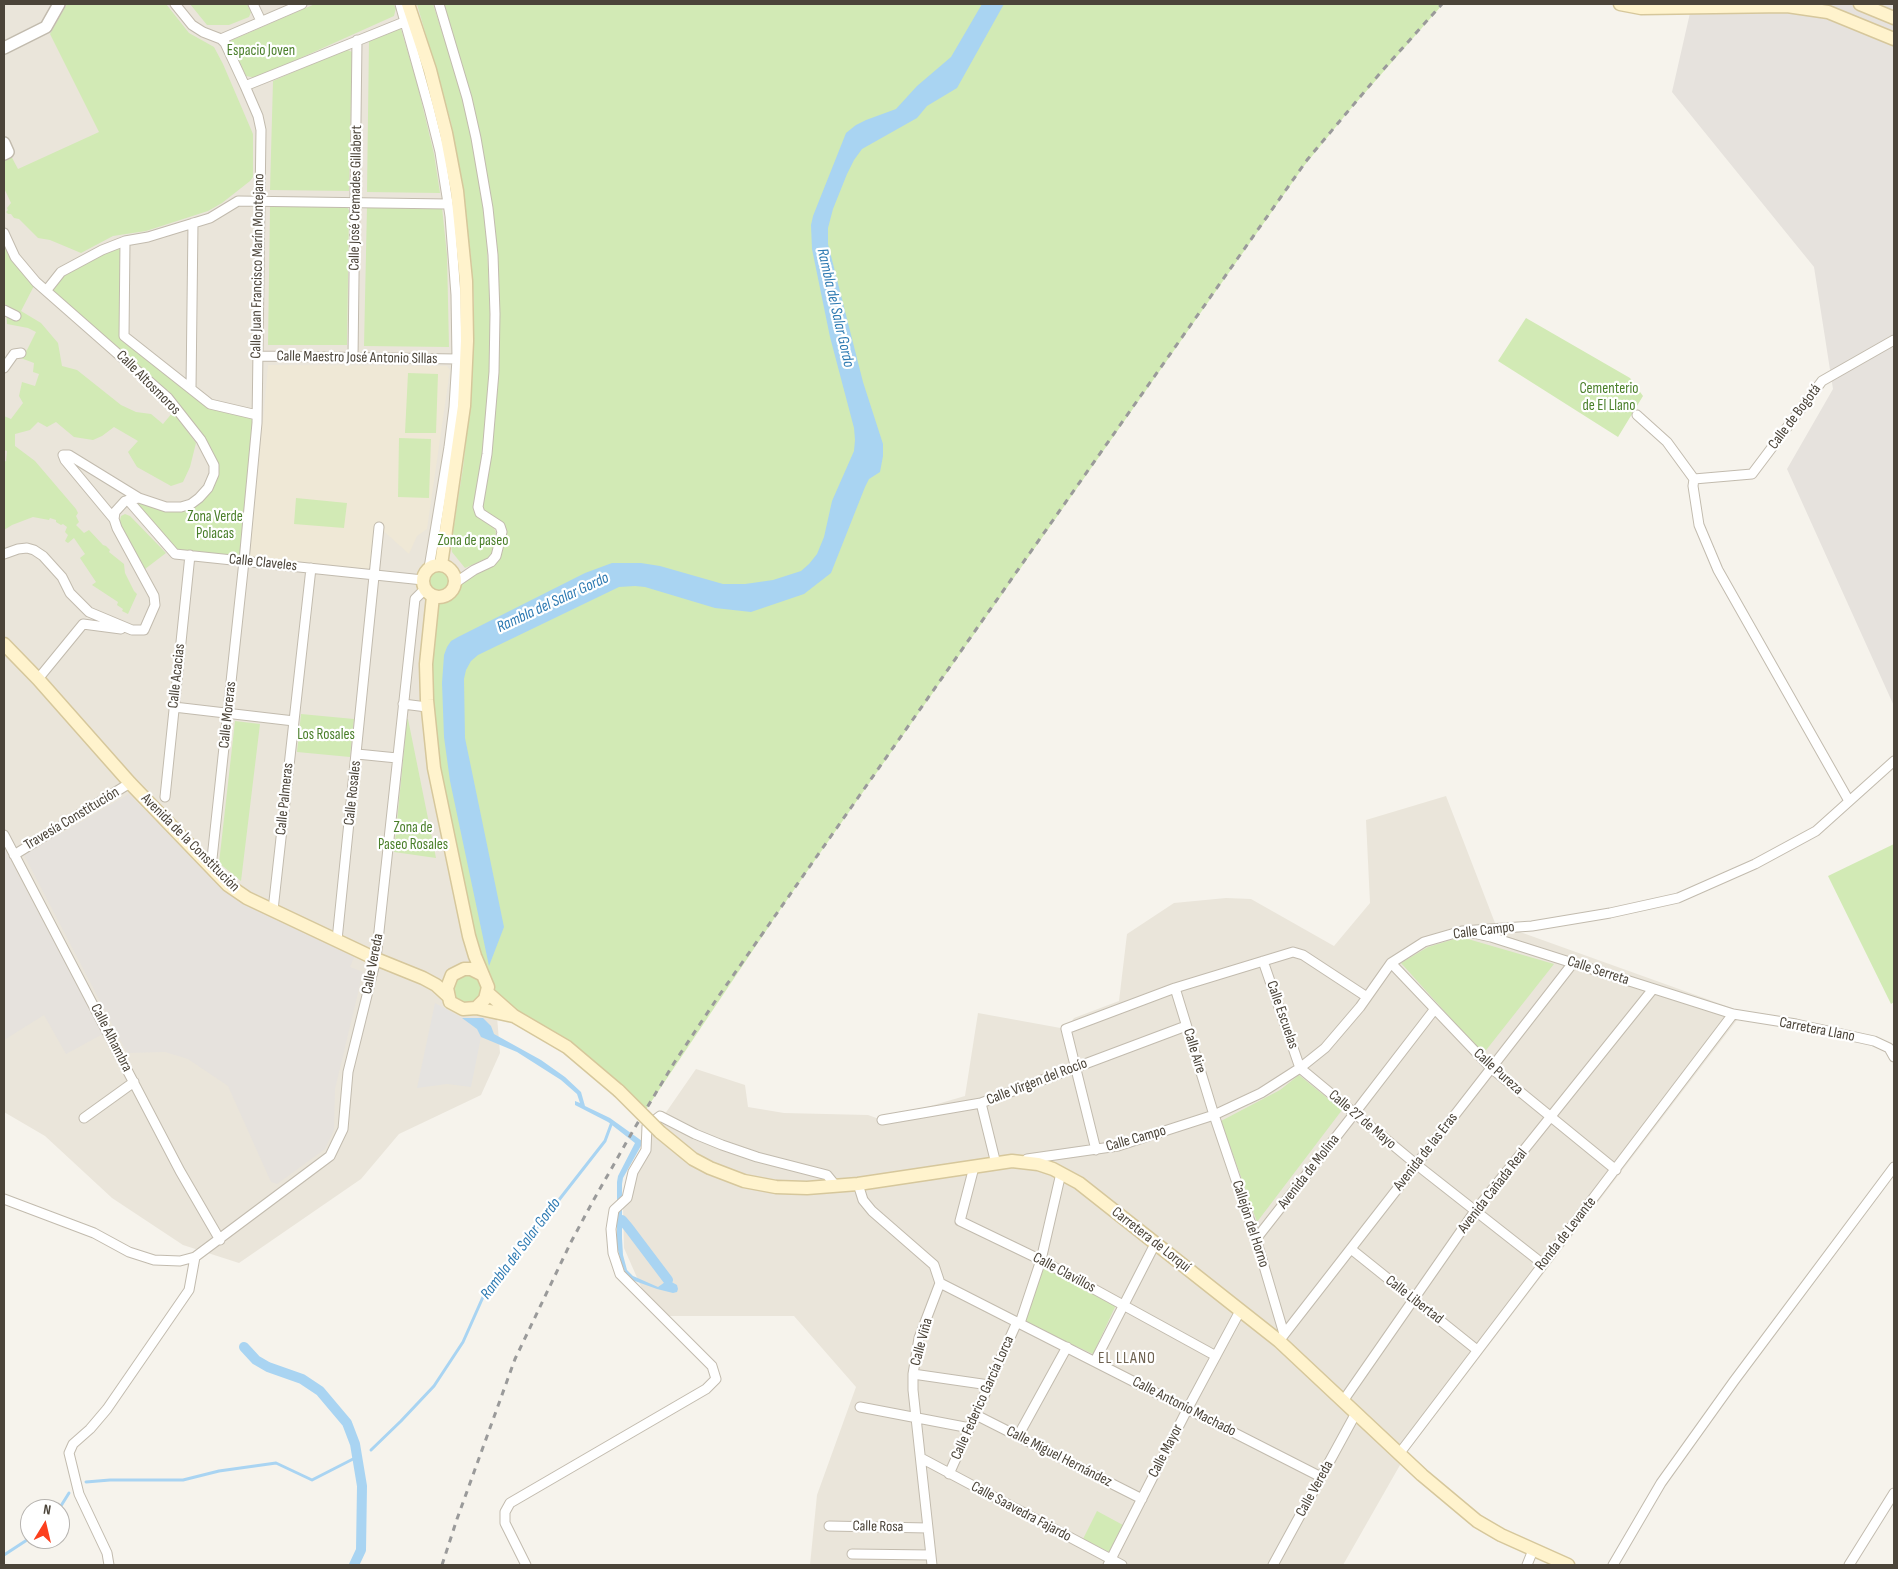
<!DOCTYPE html>
<html>
<head>
<meta charset="utf-8">
<style>
	body { margin:0 }
	#map { position:relative; width:1898px; height:1569px; overflow:hidden; background:#f6f3ec; font-family:"Sofia Sans Condensed",sans-serif }
	canvas { display:block }
	.frame { position:absolute; inset:0; border:5px solid #4b4439; pointer-events:none }
	.north { position:absolute; left:20px; top:1499px; width:50px; height:50px; box-sizing:border-box; background:#fff; border:1px solid #b7b4b0; border-radius:50%; rotate:9deg; font-size:14px; font-weight:700; line-height:20px; text-align:center; color:#4b4439 }
	.north::after { content:''; display:block; margin:auto; width:18px; height:22px; background:#fc3f1d; clip-path:polygon(50% 0,100% 100%,50% 72%,0 100%) }
</style>
</head>
<body>
<div id="map">
<canvas width="1898" height="1569"></canvas>
<div class="frame"></div>
<div class="north">N</div>
</div>
<script>
const g = document.querySelector('canvas').getContext('2d');
g.lineJoin = 'round';
function fillPath(path, color) {
  g.fillStyle = color;
  g.fill(path, 'evenodd');
}
function toPath(rows) {
  const path = new Path2D();
  for (const r of rows) {
    if (r.length === 3) {
      path.moveTo(r[0] + r[2], r[1]);
      path.arc(r[0], r[1], r[2], 0, 2 * Math.PI);
      continue;
    }
    path.moveTo(r[0], r[1]);
    for (let i = 2; i < r.length; i += 2) path.lineTo(r[i], r[i + 1]);
  }
  return path;
}
function trace(path, color, width, dash) {
  g.strokeStyle = color;
  g.lineWidth = width;
  g.lineCap = dash ? 'butt' : 'round';
  g.setLineDash(dash || []);
  g.stroke(path);
}
function drawText(font, color, halo, rows, align = 'center') {
  g.font = font + ' "Sofia Sans Condensed",sans-serif';
  g.lineWidth = 4.5;
  g.setLineDash([]);
  g.textBaseline = 'middle';
  g.strokeStyle = halo;
  g.fillStyle = color;
  for (const [text, x, y, turn = 0] of rows) {
    g.save();
    g.translate(x, y);
    g.rotate((+turn || 0) * Math.PI / 180);
    g.textAlign = isNaN(turn) ? turn : align;
    if (halo) g.strokeText(text, 0, 0);
    g.fillText(text, 0, 0);
    g.restore();
  }
}
fillPath(toPath([
	[4,4,438,4,471,114,491,237,500,526,491,562,455,583,451,592,444,596,438,598,494,980,500,1053,481,1095,399,1134,361,1179,239,1263,183,1245,112,1198,45,1136,4,1112],
	[1446,796,1495,923,1743,1012,1408,1451,1343,1565,810,1565,817,1495,856,1387,794,1316,667,1316,646,1298,624,1248,623,1208,640,1150,696,1069,745,1085,748,1107,784,1113,868,1115,882,1120,965,1096,978,1013,1066,1029,1074,1018,1119,1001,1127,934,1174,903,1226,898,1251,899,1334,946,1370,903,1366,820]
]), '#eae5da');
fillPath(toPath([
	[1695,4,1894,4,1894,706,1787,469,1833,389,1814,267,1672,92,1690,13],
	[129,794,202,869,238,901,354,957,350,967,363,972,335,1089,334,1130,325,1149,277,1184,271,1182,228,1086,188,1059,165,1052,127,1053,24,855],
	[4,848,103,1034,66,1054,44,1015,4,1040]
]), '#e6e2dd');
fillPath(toPath([
	[268,365,447,366,450,370,427,529,417,536,409,554,379,527,374,575,244,561,257,418,263,422]
]), '#efe8d6');
fillPath(toPath([
	[67,4,166,4,189,33,214,47,223,64,253,134,253,177,250,181,222,203,208,211,146,231,113,236,81,253,50,240,38,238,19,219,14,218,11,214,8,214,6,212,8,210,7,208,11,203,4,188,4,157,10,154,18,169,99,132,50,34],
	[190,4,247,4,251,12,249,17,229,25,207,25],
	[315,4,393,4,396,8,394,16,256,78,246,76,230,41],
	[417,4,433,4,462,94,477,164,486,227,490,311,490,373,485,432,478,484,477,516,493,527,496,532,492,556,465,568,452,552,451,544,463,468,472,387,474,303,471,257,459,167,451,122],
	[438,4,1443,4,1348,112,1304,166,782,907,643,1114,618,1089,488,994,477,960,433,758,427,690,438,598,448,595,451,592,455,583,491,562,502,532,480,513,491,413,494,302,488,214,474,127],
	[396,28,401,29,417,83,434,154,440,193,367,192,369,39],
	[346,49,352,52,349,191,270,190,273,81],
	[270,206,346,206,349,210,347,345,268,345],
	[367,206,442,207,447,255,449,347,364,346],
	[4,233,36,282,21,311,41,323,58,343,62,366,77,370,121,405,136,412,151,414,163,424,173,412,196,443,190,467,183,482,171,486,137,467,128,452,138,441,114,427,102,436,93,440,74,437,56,422,47,427,38,422,30,430,15,434,15,446,35,461,76,509,78,513,76,516,79,522,76,525,84,533,89,530,103,545,106,546,110,550,109,552,124,564,125,573,134,591,137,594,128,614,122,611,123,609,117,605,118,602,92,585,96,582,80,558,85,554,74,538,68,543,65,541,68,535,65,532,67,527,63,524,61,525,56,522,56,520,50,518,49,520,33,517,12,525,4,530,4,462,6,461,7,451,4,450,4,416,11,419,23,403,19,396,22,382,35,386,39,374,33,372,34,363,18,357,27,350,36,332,28,328,7,324,6,306,4,301],
	[125,241,122,334,210,404,257,415,244,561,175,554,128,500,166,507,199,498,214,465,168,398,46,291,54,280],
	[1526,318,1630,378,1643,396,1618,437,1498,361],
	[408,373,438,374,436,433,405,433],
	[399,438,431,439,429,498,398,497],
	[296,498,347,503,344,528,294,524],
	[125,514,130,516,166,553,145,569,119,524,121,516],
	[439,581,14],
	[301,714,354,719,350,757,297,752],
	[407,719,408,719,436,858,394,852],
	[235,721,260,724,241,881,219,863],
	[1894,844,1894,1002,1891,1004,1828,876],
	[1461,937,1554,964,1483,1054,1401,963,1428,947],
	[464,971,484,981,480,1003,457,1004,450,982],
	[1299,1075,1342,1110,1257,1222,1221,1121,1280,1090],
	[1044,1266,1116,1305,1093,1354,1024,1322],
	[1097,1511,1123,1525,1109,1552,1083,1539]
]), '#d2eab5');
fillPath(toPath([
	[435,1003,462,1018,477,1029,481,1037,471,1087,447,1084,417,1088]
]), '#e5e3e0');
fillPath(toPath([
	[982,4,1004,4,957,88,927,106,917,118,862,149,854,160,847,174,833,209,828,228,828,244,863,382,883,444,883,456,880,472,869,479,865,487,831,573,804,594,751,612,715,608,645,587,635,586,619,587,478,655,471,661,466,670,464,679,465,738,504,927,489,966,450,781,444,737,442,683,444,655,447,647,451,641,458,637,585,573,612,563,641,563,660,566,723,584,745,584,773,580,801,571,809,564,817,554,824,537,832,501,854,451,855,440,854,428,830,337,812,249,811,225,813,216,846,133,856,125,866,120,896,109,917,86,951,57],
	[462,1018,483,1018,491,1026,494,1034,541,1060,565,1077,581,1092,585,1106,610,1118,642,1141,642,1144,623,1178,622,1184,622,1238,623,1255,627,1270,633,1276,658,1287,668,1280,677,1285,678,1289,677,1292,673,1293,657,1289,632,1280,627,1277,621,1262,617,1246,617,1182,618,1176,635,1143,608,1122,575,1105,575,1101,580,1103,577,1094,561,1080,517,1052,481,1037,477,1029]
]), '#a9d4f2');
trace(toPath([
	[371,1450,401,1421,434,1386,463,1342,483,1297,605,1141,612,1122],
	[86,1482,110,1480,183,1480,219,1471,276,1463,312,1480,355,1458],
	[59,1509,69,1493],
	[4,1555,30,1538]
]), '#a9d4f2', 3);
trace(toPath([
	[619,1220,622,1220,628,1227,668,1280],
	[244,1347,256,1360,268,1367,302,1379,320,1391,347,1423,355,1444,362,1486,361,1550,354,1565]
]), '#a9d4f2', 10);
const minor = toPath([
	[175,4,192,25,203,32,221,39,225,43,245,86,258,116,261,130,257,423,244,561,211,868],
	[253,4,261,21],
	[400,4,429,108,440,152,450,216,456,295,457,359,454,407,449,447,429,568],
	[439,4,467,98,476,138,488,208,493,255,495,314,494,372,487,454,478,507,480,513,500,526,502,532,496,556,491,562,474,570,455,583],
	[221,39,302,4],
	[245,86,404,22],
	[4,233,15,257,36,282,168,398,201,440,214,465,214,474,208,488,199,498,191,504,181,507,166,507,139,498,133,499,125,501,115,512,114,519,117,528,154,596,155,605,144,630,132,630,89,612,70,593,62,577,43,556,34,550,27,548,18,549,4,554],
	[125,241,124,336,210,404,257,415],
	[46,291,61,272,102,250,125,241,148,237,210,218,238,201,448,204],
	[4,310,16,316],
	[257,356,457,359],
	[353,357,357,40],
	[4,368,14,354,21,353],
	[191,388,193,223],
	[1637,415,1667,442,1694,479,1693,486,1699,525,1718,570,1849,801],
	[1694,479,1752,474,1822,381,1894,340],
	[128,500,175,554,423,580],
	[114,519,65,460,63,455,69,455,139,498],
	[38,679,83,624,121,629],
	[403,704,427,707],
	[174,707,294,721],
	[357,754,397,758],
	[165,797,190,555],
	[4,835,180,1171,220,1240],
	[14,855,130,783],
	[273,910,311,568],
	[1473,933,1491,937,1733,1014,1796,1024,1874,1041,1889,1048,1894,1057],
	[337,940,379,527],
	[1263,961,1300,1068,1417,1165,1543,1264],
	[1391,963,1491,1068,1616,1170],
	[1175,988,1214,1115,1256,1239,1284,1334],
	[981,1103,996,1164],
	[84,1118,134,1082],
	[882,1120,981,1103,1186,1026],
	[1096,1150,1066,1029,1175,988,1293,952,1303,955,1367,997],
	[1027,1159,1118,1146,1214,1115,1261,1093,1300,1068,1325,1048,1360,1007,1391,963,1424,942,1462,931,1532,926,1610,913,1678,898,1755,864,1816,831,1894,761],
	[974,1167,960,1221,1041,1260,1216,1356],
	[858,1184,863,1200,872,1211,934,1265,940,1283,919,1338,913,1374,913,1390,932,1565],
	[4,1199,94,1233,129,1252,154,1260,180,1261,195,1257,330,1156,343,1129,348,1072,376,959,415,599,425,589],
	[1256,1239,1354,1114,1434,1010],
	[1351,1249,1477,1350],
	[940,1283,1321,1477],
	[1020,1323,1041,1260,1061,1173],
	[1279,1341,1573,963],
	[1095,1361,1155,1244],
	[913,1374,989,1385],
	[1343,1401,1475,1211,1653,989],
	[860,1407,970,1428],
	[976,1415,1142,1499],
	[1018,1436,1067,1347],
	[1399,1454,1733,1014],
	[921,1458,1122,1565],
	[949,1474,1017,1322],
	[829,1526,928,1528],
	[852,1554,931,1555],
	[109,1565,107,1553,79,1494,69,1453,73,1444,90,1429,107,1409,189,1290,195,1257],
	[526,1565,505,1523,505,1512,510,1503,706,1389,716,1379,712,1366,620,1274,613,1253,611,1229,614,1210,627,1198,633,1172,646,1150,647,1126,660,1116,695,1134,722,1145,757,1157,827,1175,836,1186],
	[1108,1565,1188,1408,1240,1311],
	[1273,1565,1356,1413],
	[1527,1565,1533,1550],
	[1613,1565,1661,1483,1734,1381,1894,1167],
	[1849,1565,1894,1493]
]);
const tertiary = toPath([
	[4,48,46,27,59,4],
	[4,143,8,152,4,154]
]);
const secondary = toPath([
	[408,4,430,70,446,133,457,191,466,281,467,341,464,406,441,565],
	[1620,4,1641,8,1787,6,1828,12,1894,39],
	[1860,4,1894,18],
	[439,581,16],
	[433,596,426,664,427,700,434,768,469,936,475,956,488,987,485,999,476,1008,463,1009,450,1002,447,988,452,975,464,969,471,969,483,975],
	[4,644,38,679,130,783,228,885,247,898,376,959,423,978,436,985,448,996],
	[488,993,514,1016,567,1047,619,1091],
	[476,1008,513,1016],
	[660,1132,693,1159,710,1168,744,1181,776,1187,807,1188,858,1184,1012,1161,1038,1164,1053,1169,1079,1183,1279,1341,1422,1475,1477,1521,1501,1535,1568,1565]
]);
trace(minor, '#c2bbae', 11);
trace(tertiary, '#c2bbae', 14);
trace(secondary, '#d6c79b', 15);
trace(minor, '#fff', 9);
trace(tertiary, '#fff', 11);
trace(secondary, '#fff3cd', 12);
trace(toPath([
	[442,1565,457,1519,515,1359,571,1242,593,1201,634,1129,674,1063,718,997,1015,574,1307,160,1381,72,1442,4]
]), '#9a9a9a', 3, [6, 6]);
const secondaryBridge = toPath([
	[619,1091,660,1132]
]);
trace(secondaryBridge, '#d6c79b', 15, []);
trace(secondaryBridge, '#fff3cd', 12);
drawText('15px', '#4a7f2a', '#fff', [
	["Espacio Joven",261,51],
	["Cementerio",1609,389],
	["de El Llano",1609,406],
	["Zona Verde",215,517],
	["Polacas",215,534],
	["Zona de paseo",473,541],
	["Los Rosales",326,735],
	["Zona de",413,828],
	["Paseo Rosales",413,845]
]);
drawText('15px', '#4b4439', '#fff', [
	["Calle José Cremades Gillabert",356,198,-89],
	["Calle Juan Francisco Marín Montejano",258,266,-89],
	["Calle Maestro José Antonio Sillas",357,358,1],
	["Calle Altosmoros",148,383,45],
	["Calle de Bogotá",1795,417,-53],
	["Calle Claveles",263,563,6],
	["Calle Acacias",177,676,-84],
	["Calle Moreras",228,715,-84],
	["Calle Rosales",353,793,-84],
	["Calle Palmeras",285,799,-84],
	["Travesía Constitución",72,819,-31],
	["Avenida de la Constitución",190,843,45],
	["Calle Campo",1484,931,-7],
	["Calle Vereda",373,964,-79],
	["Calle Serreta",1598,971,18],
	["Calle Escuelas",1282,1015,71],
	["Carretera Llano",1817,1030,11],
	["Calle Alhambra",111,1038,63],
	["Calle Aire",1194,1051,73],
	["Calle Pureza",1498,1072,42],
	["Calle Virgen del Rocío",1037,1082,-21],
	["Calle 27 de Mayo",1362,1120,40],
	["Calle Campo",1136,1139,-16],
	["Avenida de las Eras",1426,1152,-52],
	["Avenida de Molina",1309,1172,-52],
	["Avenida Cañada Real",1493,1191,-52],
	["Callejón del Horno",1250,1224,72],
	["Ronda de Levante",1566,1234,-52],
	["Carretera de Lorquí",1151,1240,38],
	["Calle Clavillos",1064,1273,28],
	["Calle Libertad",1414,1300,38],
	["Calle Viña",922,1342,-75],
	["Calle Federico García Lorca",983,1398,-66],
	["Calle Antonio Machado",1184,1407,27],
	["Calle Mayor",1166,1451,-63],
	["Calle Miguel Hernández",1059,1457,27],
	["Calle Vereda",1315,1489,-61],
	["Calle Saavedra Fajardo",1021,1512,28],
	["Calle Rosa",878,1527,1]
]);
drawText('italic 16px', '#2e7ab2', '#fff', [
	["Rambla del Salar Gordo",835,308,77],
	["Rambla del Salar Gordo",553,603,-25],
	["Rambla del Salar Gordo",521,1249,-53]
]);
g.letterSpacing = '1px';
drawText('16px', '#6e6250', '#fff', [
	["EL LLANO",1127,1359]
]);
g.letterSpacing = '0px';
</script>
</body>
</html>
